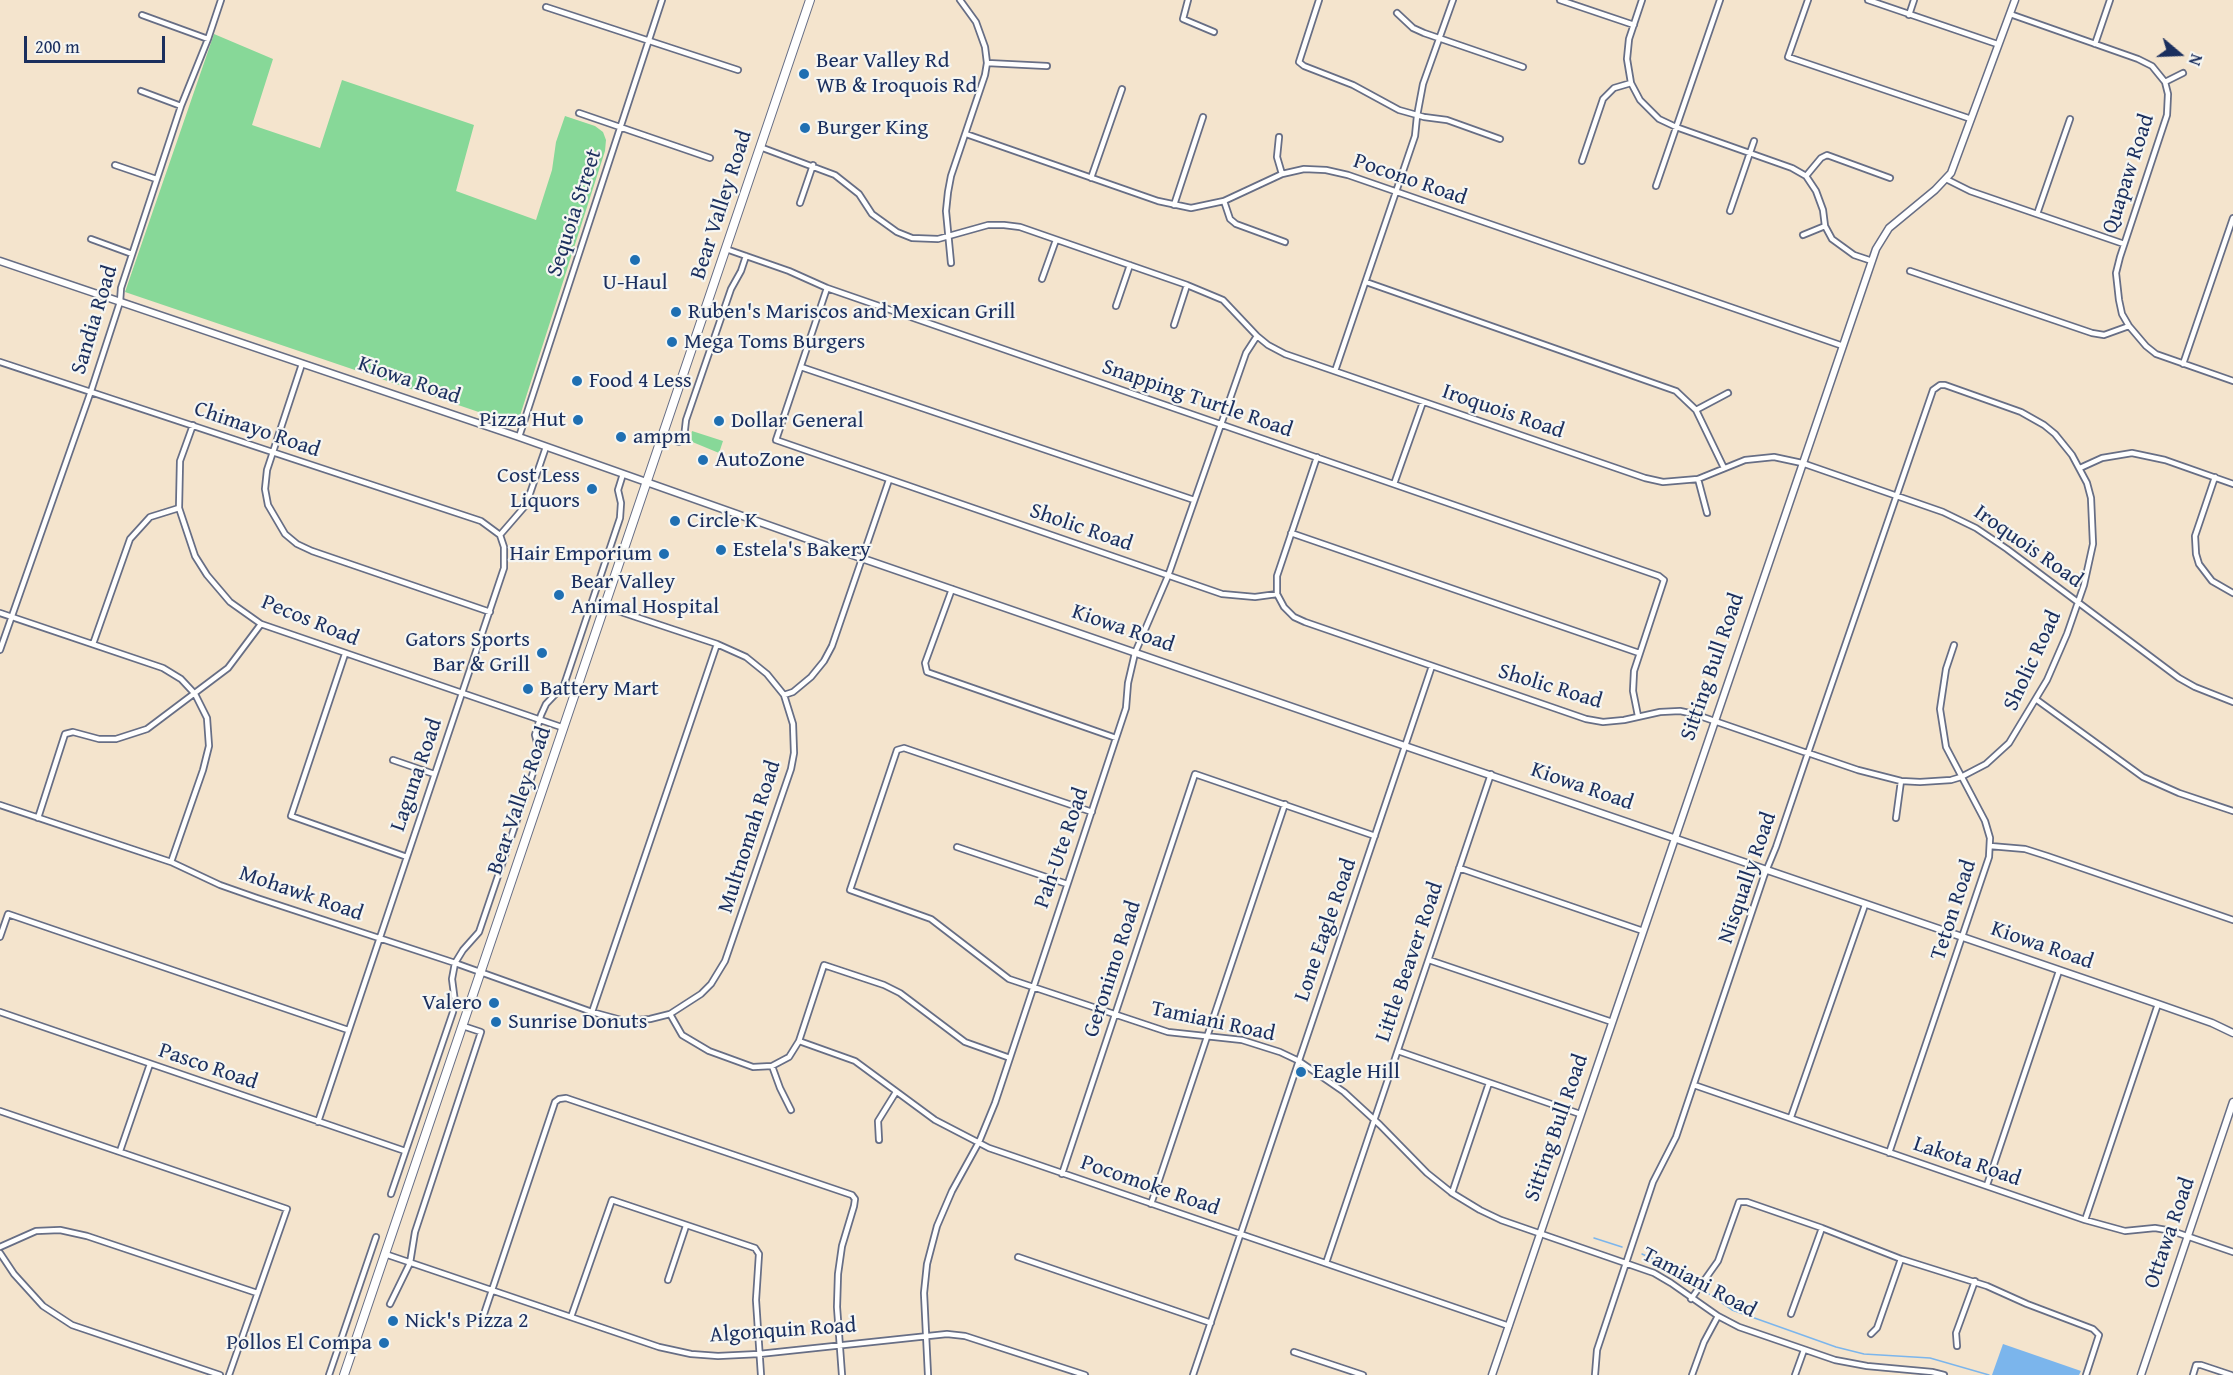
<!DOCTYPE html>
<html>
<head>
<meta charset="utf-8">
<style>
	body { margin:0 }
	#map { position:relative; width:2233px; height:1375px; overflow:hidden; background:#f4e4cd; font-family:"Gentium Book Plus",serif }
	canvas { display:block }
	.north { position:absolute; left:2149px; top:24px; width:60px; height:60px; -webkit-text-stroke:4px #f6f6f2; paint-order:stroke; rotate:109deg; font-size:16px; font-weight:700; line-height:24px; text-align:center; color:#1b2f5e }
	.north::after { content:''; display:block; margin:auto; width:21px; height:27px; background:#1b2f5e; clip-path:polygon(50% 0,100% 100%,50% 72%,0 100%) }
	.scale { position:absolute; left:24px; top:36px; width:141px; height:27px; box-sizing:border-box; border:3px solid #1b2f5e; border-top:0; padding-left:8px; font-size:18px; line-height:21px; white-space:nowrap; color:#1b2f5e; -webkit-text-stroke:4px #f6f6f2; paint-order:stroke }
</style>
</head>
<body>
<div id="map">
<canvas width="2233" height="1375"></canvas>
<div class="north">N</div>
<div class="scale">200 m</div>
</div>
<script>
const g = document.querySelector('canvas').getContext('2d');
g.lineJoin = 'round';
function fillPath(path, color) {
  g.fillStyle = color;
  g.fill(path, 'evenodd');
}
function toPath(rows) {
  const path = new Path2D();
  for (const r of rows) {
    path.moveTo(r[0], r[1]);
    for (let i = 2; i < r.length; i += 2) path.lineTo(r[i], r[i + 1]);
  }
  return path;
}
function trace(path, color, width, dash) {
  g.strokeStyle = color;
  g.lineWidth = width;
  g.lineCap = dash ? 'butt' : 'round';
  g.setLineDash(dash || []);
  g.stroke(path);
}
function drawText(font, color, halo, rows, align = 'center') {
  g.font = font + ' "Gentium Book Plus",serif';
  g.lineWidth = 4.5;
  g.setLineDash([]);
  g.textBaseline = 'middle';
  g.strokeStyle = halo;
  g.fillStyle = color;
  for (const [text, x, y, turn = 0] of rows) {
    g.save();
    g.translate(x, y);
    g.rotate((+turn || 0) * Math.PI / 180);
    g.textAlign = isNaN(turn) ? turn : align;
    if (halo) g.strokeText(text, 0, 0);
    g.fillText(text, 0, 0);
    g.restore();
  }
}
fillPath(toPath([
	[214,34,273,59,252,125,320,148,342,80,474,125,456,191,536,220,552,170,556,142,565,116,595,126,603,132,606,140,605,151,517,425,125,292],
	[692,431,723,441,719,453,690,441]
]), '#87d898');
fillPath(toPath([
	[2003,1344,2081,1371,2079,1375,1992,1375]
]), '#7bb5ec');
trace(toPath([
	[1594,1238,1622,1247],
	[1642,1254,1667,1265,1691,1281],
	[1709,1294,1732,1310,1836,1347,1864,1354,1930,1358,1989,1375]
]), '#7bb5ec', 1.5);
const minor = toPath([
	[1188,0,1183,19,1214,32],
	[1319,0,1299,62,1304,66,1353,85,1399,110,1424,117,1447,120,1500,139],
	[1560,0,1634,25],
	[1642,0,1629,39,1627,59,1631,83,1640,100,1659,119,1676,127,1792,168,1806,176,1816,191,1823,210,1825,226,1832,239,1854,255,1872,261],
	[1808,0,1788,57,1971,119],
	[1868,0,1997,44],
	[546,7,738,70],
	[1397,13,1413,28,1424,33,1523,67],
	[2010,14,2138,59,2152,66,2165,82,2168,94,2167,115,2120,257,2116,273,2119,300,2122,314,2129,326,2146,346,2156,354,2233,381],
	[142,15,208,39],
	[1909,15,1914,0],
	[2095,44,2110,0],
	[987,63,1047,66],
	[2165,82,2183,73],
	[141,91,181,106],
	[579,113,710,158],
	[966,134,1158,201,1191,208,1224,201,1282,174,1304,169,1326,170,1348,175,1843,346],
	[1279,137,1277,157,1282,174],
	[760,147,835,175,859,194,872,214,897,232,912,238,938,239,988,225,1004,225,1020,227,1187,285,1223,300,1257,336,1268,345,1285,354,1645,478,1663,482,1698,479,1745,460,1774,457,1802,463,1943,512,1976,528,2007,549,2179,678,2195,687,2233,702],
	[1582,161,1603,99,1614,88,1631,83],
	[115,165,156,179],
	[1806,176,1821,158,1827,155,1890,178],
	[1091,178,1122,89],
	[1946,179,1970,191,2124,244],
	[1656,186,1720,0],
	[1224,201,1230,219,1236,224,1285,242],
	[800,203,813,165],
	[1174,205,1203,117],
	[1730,211,1754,141],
	[2037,214,2070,119],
	[1803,235,1825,226],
	[91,239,132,254],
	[726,249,789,271,827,288,1659,576,1664,580,1634,671,1633,691,1638,716],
	[951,263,946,211,948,192,951,176,985,75,987,63,985,47,976,22,960,0],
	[1910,271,2092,333,2104,335,2129,326],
	[1042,279,1056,240],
	[1366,282,1676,391,1696,410,1724,468],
	[827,288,776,440,1222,594,1255,597,1277,594,1284,607,1294,617,1305,622,1586,719,1603,722,1624,720,1660,712,1680,711,1694,714,1758,736,1804,752,1808,753,1811,754,1858,770,1901,781,1920,782,1951,780,1961,777,1986,764,2009,743,2047,680,2067,634,2084,585,2093,544,2091,498,2087,483,2072,455,2055,434,2044,425,2021,412,1945,385,1940,385,1933,390,1808,753,1776,847,1764,876,1676,1137,1653,1182,1597,1350,1595,1375],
	[1116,306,1130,265],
	[1174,325,1187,285],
	[0,362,481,521,500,535],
	[302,364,267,470,265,489,268,505,285,534,297,544,312,551,490,612],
	[2183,364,2233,218],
	[801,367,1194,500],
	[1335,371,1415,136,1417,116,1423,84,1453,0],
	[1696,410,1728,393],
	[193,425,180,461,179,508,195,556,207,575,230,602,261,624,564,728],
	[519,437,662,0],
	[663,437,679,442,684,438,686,420,731,289,741,271,746,256],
	[2080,468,2102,458,2132,453,2165,460,2233,484],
	[2215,477,2195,536,2196,554,2199,564,2212,581,2233,593],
	[1698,479,1707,513],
	[1394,484,1423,402],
	[1291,533,1639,653],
	[952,589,925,663,927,672,1116,738],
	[1277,594,1277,576,1317,457],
	[0,613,163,668,181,679,195,694,207,718,209,746,203,770,171,862],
	[93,644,130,539,150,517,179,508],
	[0,650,91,391,120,302,121,288,181,106,208,39,221,0],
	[345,654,291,816,407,857],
	[784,695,793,692,811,677,824,661,832,646,889,480],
	[2037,700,2143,777,2179,793,2233,811],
	[393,760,434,774],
	[0,805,171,862,220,885,257,898,455,963,592,1012,625,1021,650,1019,670,1014,701,994,711,984,725,961,791,769,794,753,793,724,784,695,767,674,746,657,717,644,606,607],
	[1092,812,904,748,897,750,850,890,931,919,1009,979,1168,1032,1242,1040,1280,1052,1299,1061,1344,1092,1380,1125,1427,1173,1452,1193,1480,1210,1501,1220,1654,1273,1671,1283,1718,1316,1739,1327,1835,1360,1867,1366,1932,1372,1944,1375],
	[38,818,65,734,73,732,99,739,116,739,147,729,228,668,261,624],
	[1896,818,1901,781],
	[1990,846,2025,849,2047,856,2233,920],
	[957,847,1067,884],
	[1459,868,1643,931],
	[0,937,8,914,348,1030],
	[1429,960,1612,1022],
	[0,1012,405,1151],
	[592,1012,717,644],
	[670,1014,682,1035,709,1051,753,1067,772,1066,789,1057,799,1041,824,965,884,985,900,993,965,1042,1010,1058],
	[799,1041,855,1061,935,1120,989,1148,1509,1326],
	[1398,1051,1580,1114],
	[772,1066,780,1088,791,1110],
	[1694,1085,2085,1220,2125,1231,2155,1228,2172,1231,2233,1252],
	[0,1111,287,1209,229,1375],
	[1791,1117,1865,905],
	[318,1122,504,568,504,547,500,535,526,505,546,447],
	[879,1140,878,1121,896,1092],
	[120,1151,150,1064],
	[1889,1153,1989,857,1990,838,1985,821,1946,747,1940,709,1946,669,1954,645],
	[1062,1174,1195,774,1375,836],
	[1987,1185,2059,971],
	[1452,1193,1489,1083],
	[391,1194,453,1012,455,1002,452,979,455,963,463,950,479,932,538,758,538,746,535,735,541,715,546,704,564,685,620,518,621,503,618,490,623,474],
	[1151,1204,1285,804],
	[2085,1220,2158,1004],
	[0,1247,36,1231,60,1230,87,1236,257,1293],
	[0,1253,14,1274,43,1306,72,1325,220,1375],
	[385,1254,659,1347,691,1354,718,1356,759,1354,947,1334,965,1336,1085,1375],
	[1018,1257,1211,1323],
	[1326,1263,1491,774],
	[668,1280,686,1226],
	[1691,1299,1718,1261,1739,1202,1747,1202,1822,1228,1901,1259,1987,1286,2027,1304,2093,1329,2099,1335,2086,1375],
	[390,1304,410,1263,415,1232,481,1032,463,1026],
	[1791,1314,1822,1228],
	[571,1317,612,1200,755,1248,759,1254,756,1300,761,1375],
	[482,1320,555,1102,559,1099,566,1098,852,1195,855,1199,854,1206,842,1246,838,1274,837,1307,842,1375],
	[1871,1334,1877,1328,1901,1259],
	[1957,1346,1956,1333,1975,1281],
	[1294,1352,1363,1375],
	[329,1375,376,1237],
	[928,1375,924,1293,927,1264,937,1226,952,1191,979,1142,995,1103,1126,708,1128,683,1135,653,1168,576,1246,353,1257,336],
	[1193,1375,1432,666],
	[1692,1375,1704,1342,1718,1316],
	[1795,1375,1804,1350],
	[2193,1375,2196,1365,2201,1365,2231,1375]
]);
const tertiary = toPath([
	[0,261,519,437,861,558,1405,746,2158,1004,2212,1023,2233,1033],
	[1492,1375,1876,249,1889,228,1935,190,1951,173,2015,0],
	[2141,1375,2233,1102]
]);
const primary = toPath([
	[344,1375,810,0]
]);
trace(minor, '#676e85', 8);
trace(tertiary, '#676e85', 9);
trace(primary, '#676e85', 10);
trace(minor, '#fff', 4.5);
trace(tertiary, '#fff', 6);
trace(primary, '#fff', 8);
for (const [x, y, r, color] of [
	[804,74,6,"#1f6fb2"],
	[805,128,6,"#1f6fb2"],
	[635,260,6,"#1f6fb2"],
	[676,312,6,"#1f6fb2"],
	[672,342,6,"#1f6fb2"],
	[577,381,6,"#1f6fb2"],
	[578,420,6,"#1f6fb2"],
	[719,421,6,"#1f6fb2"],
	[621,437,6,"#1f6fb2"],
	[703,460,6,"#1f6fb2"],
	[592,489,6,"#1f6fb2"],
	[675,521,6,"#1f6fb2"],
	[721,550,6,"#1f6fb2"],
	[664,554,6,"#1f6fb2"],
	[559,595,6,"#1f6fb2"],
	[542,653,6,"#1f6fb2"],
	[528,689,6,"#1f6fb2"],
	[494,1003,6,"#1f6fb2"],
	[496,1022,6,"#1f6fb2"],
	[1301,1072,6,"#1f6fb2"],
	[393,1321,6,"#1f6fb2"],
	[384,1343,6,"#1f6fb2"]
]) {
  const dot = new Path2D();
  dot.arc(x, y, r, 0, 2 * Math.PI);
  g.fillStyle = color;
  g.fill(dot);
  trace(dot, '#f6f6f2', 2);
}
drawText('22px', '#1b2f5e', '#f6f6f2', [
	["Bear Valley Rd",816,61],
	["WB & Iroquois Rd",816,86],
	["Burger King",817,128],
	["U-Haul",635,283,"center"],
	["Ruben's Mariscos and Mexican Grill",688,312],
	["Mega Toms Burgers",684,342],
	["Food 4 Less",589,381],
	["Pizza Hut",566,420,"right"],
	["Dollar General",731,421],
	["ampm",633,437],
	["AutoZone",715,460],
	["Cost Less",580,476,"right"],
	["Liquors",580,501,"right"],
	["Circle K",687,521],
	["Estela's Bakery",733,550],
	["Hair Emporium",652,554,"right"],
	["Bear Valley",571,582],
	["Animal Hospital",571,607],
	["Gators Sports",530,640,"right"],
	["Bar & Grill",530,665,"right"],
	["Battery Mart",540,689],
	["Valero",482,1003,"right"],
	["Sunrise Donuts",508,1022],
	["Eagle Hill",1313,1072],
	["Nick's Pizza 2",405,1321],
	["Pollos El Compa",372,1343,"right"]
], 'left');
drawText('22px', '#1b2f5e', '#f6f6f2', [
	["Quapaw Road",2129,174,-72],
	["Pocono Road",1410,180,19],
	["Bear Valley Road",722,205,-72],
	["Sequoia Street",575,213,-72],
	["Sandia Road",95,320,-73],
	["Kiowa Road",409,381,19],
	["Snapping Turtle Road",1197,399,19],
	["Iroquois Road",1503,412,19],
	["Chimayo Road",257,430,19],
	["Sholic Road",1081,528,19],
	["Iroquois Road",2028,547,35],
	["Pecos Road",310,621,22],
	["Kiowa Road",1123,629,19],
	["Sholic Road",2033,661,-65],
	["Sitting Bull Road",1713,667,-71],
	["Sholic Road",1550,687,17],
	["Laguna Road",417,775,-71],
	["Kiowa Road",1582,787,19],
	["Bear Valley Road",520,801,-71],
	["Multnomah Road",750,837,-72],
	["Pah-Ute Road",1062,848,-71],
	["Nisqually Road",1748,878,-71],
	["Mohawk Road",301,894,19],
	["Teton Road",1954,910,-72],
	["Lone Eagle Road",1326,930,-71],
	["Kiowa Road",2042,946,19],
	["Little Beaver Road",1410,962,-71],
	["Geronimo Road",1113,969,-72],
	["Tamiani Road",1213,1022,12],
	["Pasco Road",208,1067,19],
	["Sitting Bull Road",1557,1128,-71],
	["Lakota Road",1967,1162,19],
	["Pocomoke Road",1150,1186,19],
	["Ottawa Road",2170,1233,-71],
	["Tamiani Road",1699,1283,28],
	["Algonquin Road",783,1331,-4]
]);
</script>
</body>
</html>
